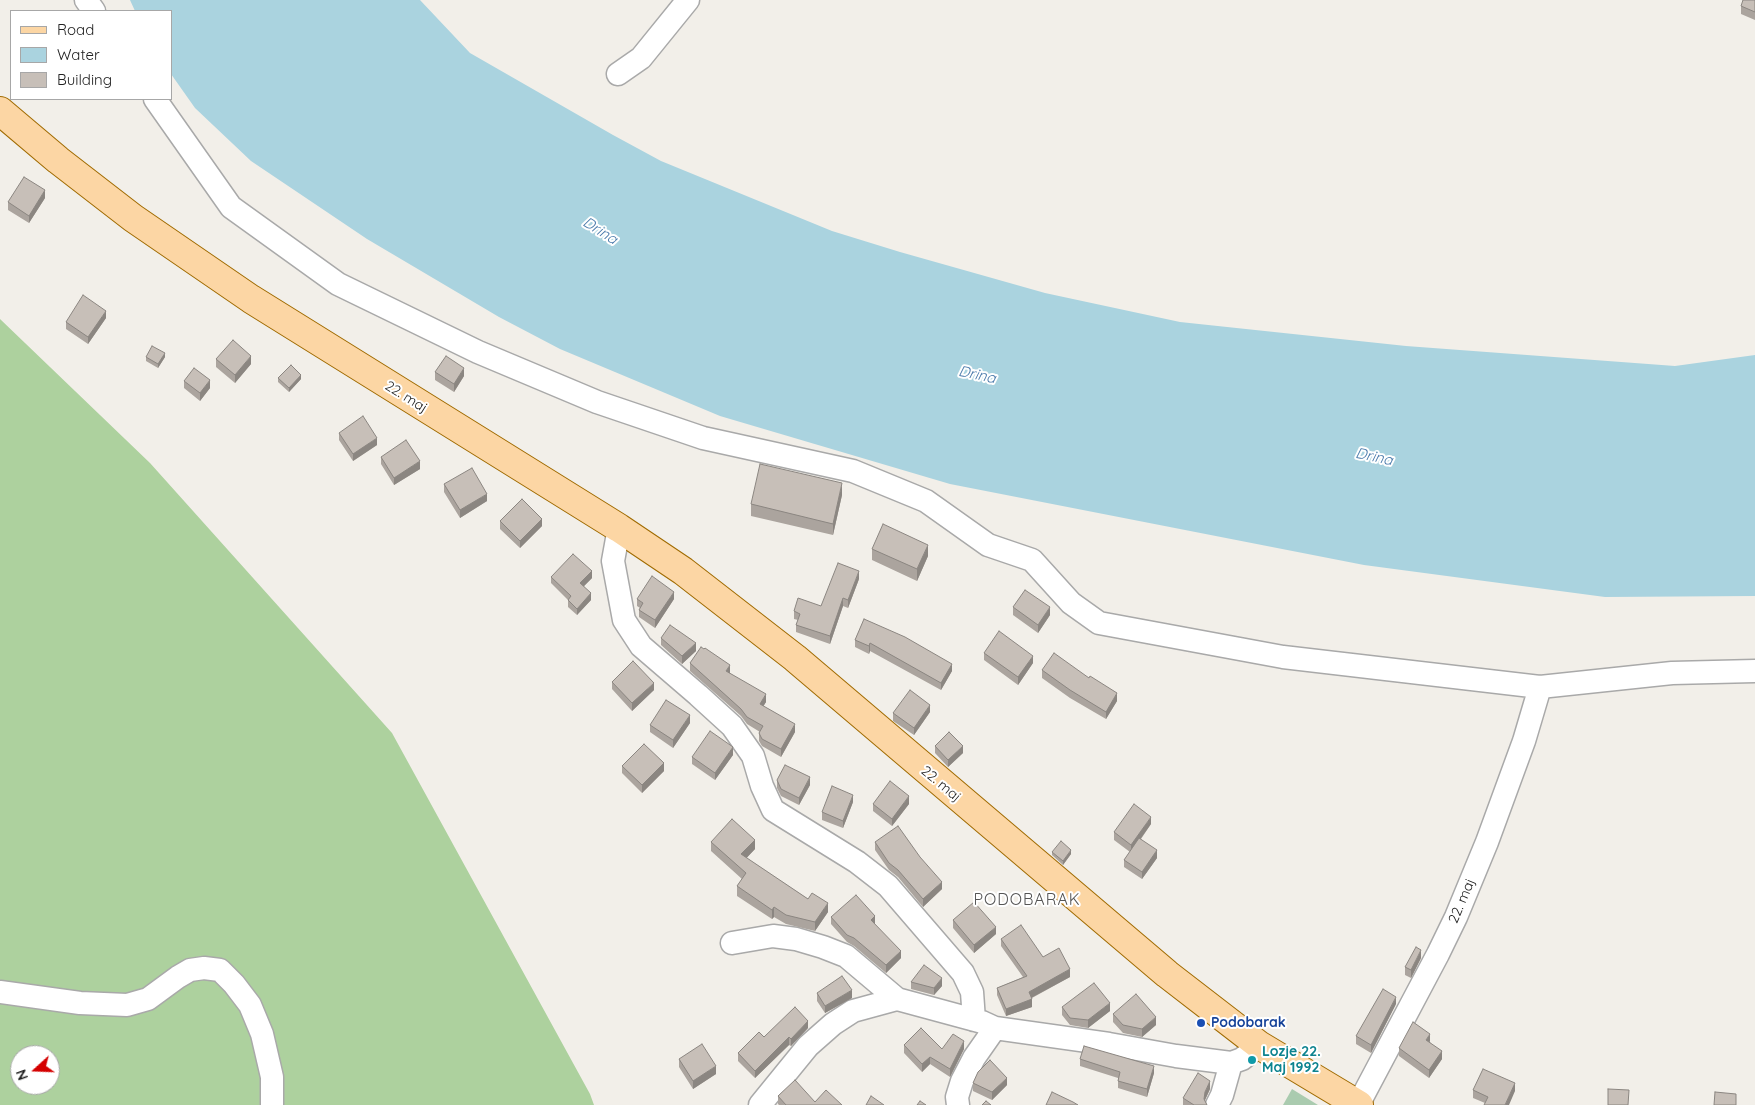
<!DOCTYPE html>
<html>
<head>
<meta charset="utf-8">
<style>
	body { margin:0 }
	#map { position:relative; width:1755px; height:1105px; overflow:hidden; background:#f2efe9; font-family:Quicksand,sans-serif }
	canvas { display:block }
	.legend { position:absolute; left:10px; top:10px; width:162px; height:90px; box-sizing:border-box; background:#fff; border:1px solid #a7a7a7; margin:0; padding:6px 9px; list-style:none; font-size:15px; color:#222 }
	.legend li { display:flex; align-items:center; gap:10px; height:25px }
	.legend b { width:25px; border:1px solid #a7a7a7 }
	.north { position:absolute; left:10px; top:1045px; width:50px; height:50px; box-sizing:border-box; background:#fff; border:1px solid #a7a7a7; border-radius:50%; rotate:250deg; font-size:14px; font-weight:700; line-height:20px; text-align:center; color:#222 }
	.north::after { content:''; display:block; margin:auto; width:18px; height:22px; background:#d40000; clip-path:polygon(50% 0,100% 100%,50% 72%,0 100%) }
</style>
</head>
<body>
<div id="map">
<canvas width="1755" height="1105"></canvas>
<ul class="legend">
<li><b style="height:6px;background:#fcd6a4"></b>Road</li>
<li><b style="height:14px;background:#aad3df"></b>Water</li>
<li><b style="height:14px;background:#c7bfb8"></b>Building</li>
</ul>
<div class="north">N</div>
</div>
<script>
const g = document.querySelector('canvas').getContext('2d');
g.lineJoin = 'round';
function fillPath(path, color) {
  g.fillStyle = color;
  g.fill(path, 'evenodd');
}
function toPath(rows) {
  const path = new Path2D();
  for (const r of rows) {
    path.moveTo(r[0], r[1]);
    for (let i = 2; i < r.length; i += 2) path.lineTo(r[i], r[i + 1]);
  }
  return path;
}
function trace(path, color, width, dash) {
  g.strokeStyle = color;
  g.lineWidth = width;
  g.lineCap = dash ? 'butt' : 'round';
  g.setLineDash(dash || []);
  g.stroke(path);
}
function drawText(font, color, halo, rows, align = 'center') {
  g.font = font + ' Quicksand,sans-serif';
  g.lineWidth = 4;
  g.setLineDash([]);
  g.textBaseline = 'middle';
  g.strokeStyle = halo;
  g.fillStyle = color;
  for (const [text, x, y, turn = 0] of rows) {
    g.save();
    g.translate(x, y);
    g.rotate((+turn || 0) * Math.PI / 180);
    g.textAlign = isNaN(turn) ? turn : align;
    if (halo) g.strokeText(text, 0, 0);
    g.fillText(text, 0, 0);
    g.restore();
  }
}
fillPath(toPath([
	[0,319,150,463,392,733,590,1094,594,1105,0,1105],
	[20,1055,50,1055,50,1085,20,1085]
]), '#add19e');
fillPath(toPath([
	[1292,1089,1318,1105,1283,1105]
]), '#aacbaf');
fillPath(toPath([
	[130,0,420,0,470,53,613,135,661,161,832,231,900,252,1045,293,1180,322,1406,346,1675,366,1755,355,1755,596,1605,597,1364,565,950,484,720,416,560,349,499,317,367,239,251,161,195,108,171,74,171,11,135,11]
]), '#aad3df');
const minor = toPath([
	[86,0,94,11],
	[618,74,641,58,688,0],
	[155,99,231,207,338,284,478,352,597,402,703,438,853,471,926,501,988,545,1032,560,1071,603,1099,623,1283,657,1540,687,1672,673,1755,671],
	[619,528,613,561,624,620,641,646,698,695,732,726,753,756,762,786,773,810,857,862,888,886,963,973,972,992,974,1020],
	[732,943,773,936,796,939,823,947,846,956,897,999],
	[0,992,80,1003,127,1005,148,999,178,977,190,970,204,968,220,970,234,984,250,1005,262,1034,272,1077,272,1105],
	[760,1105,808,1046,833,1024,853,1011,897,999,982,1022,995,1028,1109,1044,1176,1056,1231,1063,1242,1059,1259,1045],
	[958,1105,957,1097,962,1081,974,1058,995,1028],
	[1217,1105,1222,1095,1231,1063],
	[1358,1105,1438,954,1456,917,1487,842,1524,741,1540,687]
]);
const major = toPath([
	[0,111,58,160,133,218,251,299,619,528,683,571,795,658,1167,974,1259,1045,1359,1105]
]);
trace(minor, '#a9a9a9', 25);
trace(major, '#a06b00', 30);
trace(minor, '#fff', 22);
trace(major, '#fcd6a4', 28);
fillPath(toPath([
	[1755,0,1755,20,1741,14,1741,6],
	[45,198,29,223,8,210,8,202],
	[106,318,88,344,66,329,66,322],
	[146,357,165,357,158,368,146,361],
	[216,359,251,364,235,383,216,367],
	[435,372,464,376,454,392,435,380],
	[278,378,301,379,289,392,278,382],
	[184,381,210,388,200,401,184,388],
	[339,433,377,445,353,461,339,440],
	[381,457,420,469,394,485,381,464],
	[444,484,487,501,460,518,444,492],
	[842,495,833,535,751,516,751,504],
	[500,521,542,526,520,548,500,529],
	[872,549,928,556,917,581,872,560],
	[551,577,592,578,584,586,591,600,577,615,568,607,568,600,551,583],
	[859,579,848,608,843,606,830,644,796,632,796,625,798,620,794,619,794,611,821,606],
	[637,599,674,599,655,628,639,617,639,610,640,608,637,606],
	[1013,607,1050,615,1038,633,1013,615],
	[864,619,952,671,941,690,870,651,869,654,855,647,855,640],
	[661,638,696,651,682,664,661,645],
	[984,653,1033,663,1018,685,984,660],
	[690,663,730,673,766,702,763,706,795,732,781,757,762,746,759,741,759,733,760,732,747,724,741,716,690,671],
	[1042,670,1117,701,1106,719,1070,698,1042,678],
	[612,682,654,690,632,711,612,689],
	[930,712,914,735,893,721,893,713],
	[690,723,673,748,650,732,650,725],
	[935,746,963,753,948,767,935,753],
	[733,755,715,780,692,764,692,757],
	[622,766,664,771,642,793,622,773],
	[777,780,810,785,799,805,781,796,777,788],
	[853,802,843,828,822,820,822,812],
	[873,804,909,804,892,826,873,811],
	[1151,824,1141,839,1157,858,1142,879,1124,867,1124,860,1130,852,1114,840,1114,832],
	[711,842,755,849,746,858,828,912,815,931,786,924,774,917,772,919,737,896,737,886,742,879,711,851],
	[875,842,942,889,923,907,898,877,889,870,875,850],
	[1052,852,1071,854,1063,865,1052,855],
	[831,917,875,924,875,925,901,958,886,973,854,946,847,942,831,924],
	[953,920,996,934,974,953,953,928],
	[1001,939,1043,957,1070,977,1032,998,1032,1007,1006,1016,997,995,997,988,1023,977,1001,946],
	[1421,958,1411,978,1405,975,1405,967],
	[911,982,942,986,934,995,911,989],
	[817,993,852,998,825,1013,817,1001],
	[1396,1004,1371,1053,1356,1044,1356,1036],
	[1062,1007,1110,1011,1088,1028,1070,1025,1062,1015],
	[1113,1014,1156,1025,1142,1037,1123,1033,1113,1022],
	[808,1028,791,1046,789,1045,755,1078,738,1061,738,1053,764,1037],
	[1430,1041,1430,1042,1442,1059,1429,1078,1399,1056,1399,1048],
	[904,1045,942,1049,964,1049,950,1077,930,1064,922,1072,904,1053],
	[679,1059,716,1074,693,1089,679,1067],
	[1080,1059,1154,1073,1147,1097,1118,1088,1118,1078,1080,1066],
	[973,1083,1007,1085,992,1100,973,1091],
	[1210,1089,1205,1100,1207,1105,1183,1105,1183,1098],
	[1473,1090,1515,1091,1485,1103,1473,1098],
	[778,1096,815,1102,842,1105,779,1105,778,1104]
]), '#aba49e');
fillPath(toPath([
	[45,190,45,198,29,223,29,216],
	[106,311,106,318,88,344,88,337],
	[165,353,165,357,158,368,158,364],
	[251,356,251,364,235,383,235,375],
	[464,368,464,376,454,392,454,384],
	[301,375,301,379,289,392,289,388],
	[210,380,210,388,200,401,200,393],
	[377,438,377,445,353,461,353,454],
	[420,461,420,469,394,485,394,478],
	[842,483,842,495,833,535,833,524],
	[487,494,487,501,460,518,460,510],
	[542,519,542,526,520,548,520,541],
	[928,545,928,556,917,581,917,569],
	[592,571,592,578,580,590,580,583],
	[859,571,859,579,848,608,848,600],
	[674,592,674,599,655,628,655,620],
	[591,593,591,600,577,615,577,609],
	[843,598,843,606,830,644,830,636],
	[1050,607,1050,615,1038,633,1038,625],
	[696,643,696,651,682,664,682,656],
	[870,643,870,651,869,654,869,646],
	[1033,656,1033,663,1018,685,1018,677],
	[952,664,952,671,941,690,941,683],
	[730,665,730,673,726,678,726,671],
	[654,683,654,690,632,711,632,703],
	[1117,693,1117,701,1106,719,1106,712],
	[766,694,766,702,760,712,760,704],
	[930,705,930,712,914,735,914,728],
	[690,715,690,723,673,748,673,740],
	[795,724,795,732,781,757,781,749],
	[963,746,963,753,948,767,948,760],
	[733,747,733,755,715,780,715,773],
	[664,763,664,771,642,793,642,785],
	[810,777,810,785,799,805,799,798],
	[853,795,853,802,843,828,843,821],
	[909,796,909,804,892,826,892,819],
	[1151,817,1151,824,1131,852,1131,845],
	[755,840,755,849,741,864,741,854],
	[1071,850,1071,854,1063,865,1063,861],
	[1157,850,1157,858,1142,879,1142,872],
	[942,882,942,889,923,907,923,899],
	[828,903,828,912,815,931,815,922],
	[774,907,774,917,772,919,772,910],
	[875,916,875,924,871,928,871,920],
	[996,927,996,934,974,953,974,945],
	[1421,950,1421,958,1411,978,1411,970],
	[901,951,901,958,886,973,886,965],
	[1070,969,1070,977,1029,999,1029,992],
	[942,978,942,986,934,995,934,988],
	[852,990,852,998,825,1013,825,1006],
	[1396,997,1396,1004,1371,1053,1371,1045],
	[1032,999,1032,1007,1006,1016,1006,1009],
	[1110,1003,1110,1011,1088,1028,1088,1020],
	[1156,1017,1156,1025,1142,1037,1142,1029],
	[808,1021,808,1028,791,1046,791,1039],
	[1430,1034,1430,1041,1426,1047,1426,1040],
	[789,1037,789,1045,755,1078,755,1071],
	[964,1041,964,1049,950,1077,950,1069],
	[1442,1051,1442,1059,1429,1078,1429,1070],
	[930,1057,930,1064,922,1072,922,1064],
	[716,1066,716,1074,693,1089,693,1081],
	[1154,1066,1154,1073,1147,1097,1147,1089],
	[1007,1078,1007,1085,992,1100,992,1092],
	[1210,1081,1210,1089,1205,1100,1204,1105,1204,1099,1205,1092],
	[1515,1083,1515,1091,1509,1105,1505,1105]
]), '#8b8681');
const building = toPath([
	[1743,0,1755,0,1755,12,1741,6,1743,0],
	[24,177,45,190,29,216,8,202,24,177],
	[83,295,106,311,88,337,66,322,83,295],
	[233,340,251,356,235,375,216,359,233,340],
	[152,346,165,353,158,364,146,357,152,346],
	[446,356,464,368,454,384,435,372,446,356],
	[291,365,301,375,289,388,278,378,291,365],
	[194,368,210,380,200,393,184,381,194,368],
	[363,416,377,438,353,454,339,433,363,416],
	[406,440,420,461,394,478,381,457,406,440],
	[760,464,842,483,833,524,751,504,760,464],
	[472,468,487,494,460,510,444,484,472,468],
	[522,499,542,519,520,541,500,521,522,499],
	[883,524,928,545,917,569,872,549,883,524],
	[573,554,592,571,580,583,591,593,577,609,568,600,571,596,551,577,573,554],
	[838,563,859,571,848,600,843,598,830,636,796,625,800,614,794,611,798,598,821,606,838,563],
	[652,576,674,592,655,620,639,610,643,603,637,599,652,576],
	[1025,590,1050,607,1038,625,1013,607,1025,590],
	[864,619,905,637,952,664,941,683,870,643,869,646,855,640,864,619],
	[670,625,696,643,682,656,661,638,670,625],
	[999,631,1033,656,1018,677,984,653,999,631],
	[701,647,704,649,705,648,730,665,726,671,766,694,760,704,795,724,781,749,762,739,759,733,763,726,747,717,741,709,690,663,701,647],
	[1054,653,1089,678,1090,676,1117,693,1106,712,1070,690,1042,670,1054,653],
	[633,661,654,683,632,703,612,682,633,661],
	[910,690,930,705,914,728,893,713,910,690],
	[666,700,690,715,673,740,650,725,666,700],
	[710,731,733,747,715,773,692,757,710,731],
	[949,732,963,746,948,760,935,746,949,732],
	[644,744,664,763,642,785,622,766,644,744],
	[785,765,810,777,799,798,781,789,777,780,785,765],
	[890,781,909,796,892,819,873,804,890,781],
	[832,786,853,795,843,821,822,812,832,786],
	[1134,804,1151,817,1131,845,1114,832,1134,804],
	[732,819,755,840,741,854,808,899,812,893,828,903,815,922,786,915,774,907,772,910,737,886,746,873,711,842,732,819],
	[898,826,920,857,942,882,923,899,898,870,889,863,875,842,898,826],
	[1139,838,1157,850,1142,872,1124,860,1139,838],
	[1061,841,1071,850,1063,861,1052,852,1061,841],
	[856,895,875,916,871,920,901,951,886,965,854,938,847,935,831,917,856,895],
	[974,902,996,927,974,945,953,920,974,902],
	[1021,925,1043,957,1059,948,1070,969,1029,992,1032,999,1006,1009,997,988,1027,976,1001,939,1021,925],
	[1416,947,1421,950,1411,970,1405,967,1416,947],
	[924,965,942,978,934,988,911,982,924,965],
	[842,976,852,990,825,1006,817,993,842,976],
	[1094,983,1110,1003,1088,1020,1070,1018,1062,1007,1094,983],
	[1383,989,1396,997,1371,1045,1356,1036,1383,989],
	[1136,994,1156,1017,1142,1029,1123,1025,1113,1014,1136,994],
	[795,1007,808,1021,791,1039,789,1037,755,1071,738,1053,759,1032,764,1037,795,1007],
	[1413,1022,1430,1034,1426,1040,1442,1051,1429,1070,1399,1048,1413,1022],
	[921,1028,942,1049,953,1034,964,1041,950,1069,930,1057,922,1064,904,1045,921,1028],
	[702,1044,716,1066,693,1081,679,1059,702,1044],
	[1084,1046,1154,1066,1147,1089,1118,1081,1120,1072,1080,1059,1084,1046],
	[990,1060,1007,1078,992,1092,973,1083,978,1072,990,1060],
	[1483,1069,1515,1083,1505,1105,1484,1105,1488,1097,1473,1090,1483,1069],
	[1198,1073,1210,1081,1205,1092,1204,1099,1207,1105,1194,1105,1183,1098,1198,1073],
	[795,1080,815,1102,826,1090,842,1105,786,1105,778,1096,795,1080],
	[1608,1089,1629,1090,1628,1105,1608,1105,1608,1089],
	[1052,1092,1073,1102,1078,1105,1046,1105,1052,1092],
	[1715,1092,1736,1094,1736,1105,1714,1105,1715,1092],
	[871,1096,884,1105,866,1105,871,1096],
	[920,1101,926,1105,917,1105,920,1101],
	[986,1101,991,1105,982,1105,986,1101]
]);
fillPath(building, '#c7bfb8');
trace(building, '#8b8681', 1);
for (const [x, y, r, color] of [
	[1201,1023,5,"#1a4fb4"],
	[1252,1060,5,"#0f9aa8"]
]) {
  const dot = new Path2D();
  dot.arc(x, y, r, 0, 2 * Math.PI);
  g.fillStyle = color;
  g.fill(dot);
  trace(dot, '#fff', 2);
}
drawText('14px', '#222', '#fff', [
	["22. maj",406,397,32],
	["22. maj",941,784,40],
	["22. maj",1462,901,-67]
]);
drawText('bold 14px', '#164399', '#fff', [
	["Podobarak",1211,1023]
], 'left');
drawText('bold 14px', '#0d838f', '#fff', [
	["Lozje 22.",1262,1052],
	["Maj 1992",1262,1068]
], 'left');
drawText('italic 15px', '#4a7aab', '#fff', [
	["Drina",600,231,32],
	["Drina",977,375,12],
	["Drina",1374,457,12]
]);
g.letterSpacing = '1px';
drawText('16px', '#555', '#fff', [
	["PODOBARAK",1027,900]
]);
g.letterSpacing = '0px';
</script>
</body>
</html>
